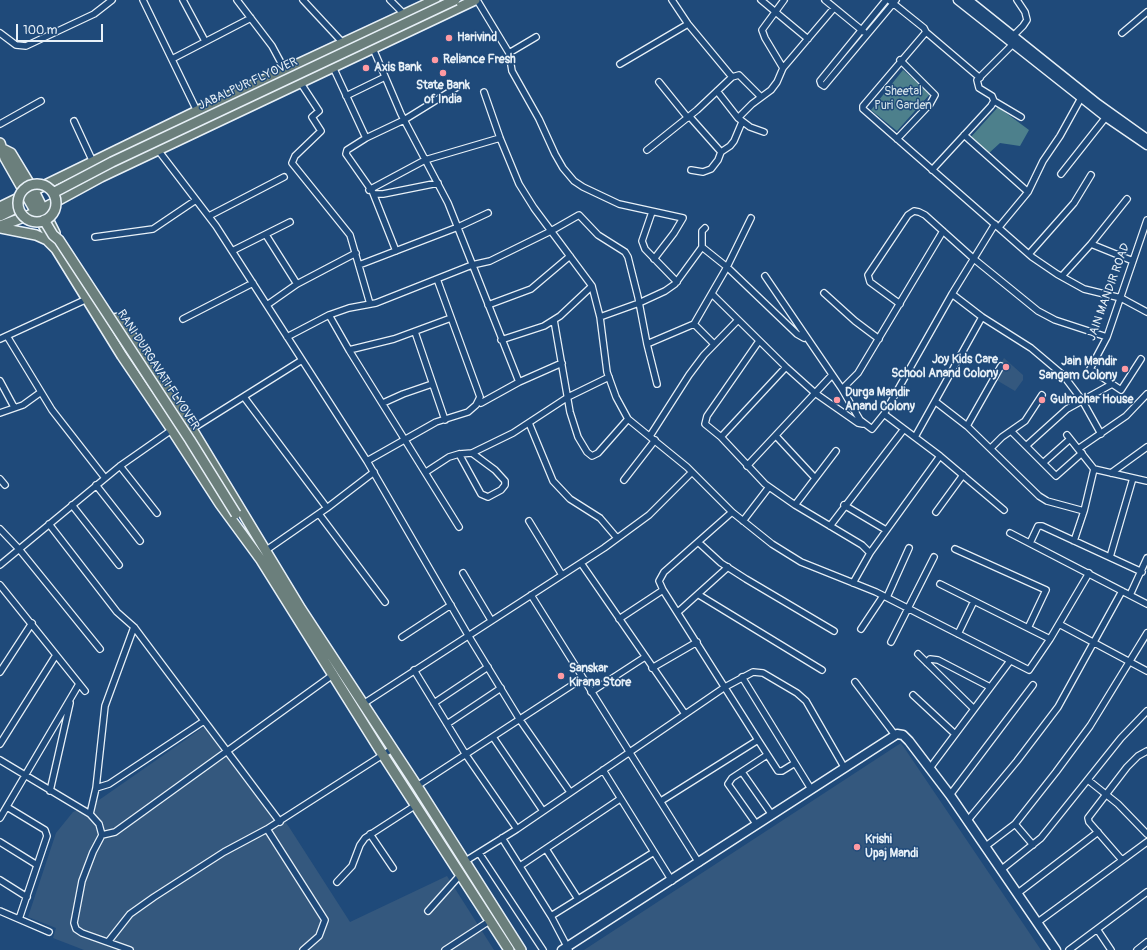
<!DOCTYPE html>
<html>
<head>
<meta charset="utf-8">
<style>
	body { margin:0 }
	#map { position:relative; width:1147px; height:950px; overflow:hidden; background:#1f4a7a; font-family:Pangolin,sans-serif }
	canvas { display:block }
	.scale { position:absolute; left:16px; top:24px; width:87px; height:18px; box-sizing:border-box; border:2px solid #e8f1f8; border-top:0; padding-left:5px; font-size:12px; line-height:14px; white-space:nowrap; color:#e8f1f8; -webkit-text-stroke:3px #1f4a7a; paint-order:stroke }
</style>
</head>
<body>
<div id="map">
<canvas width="1147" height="950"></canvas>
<div class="scale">100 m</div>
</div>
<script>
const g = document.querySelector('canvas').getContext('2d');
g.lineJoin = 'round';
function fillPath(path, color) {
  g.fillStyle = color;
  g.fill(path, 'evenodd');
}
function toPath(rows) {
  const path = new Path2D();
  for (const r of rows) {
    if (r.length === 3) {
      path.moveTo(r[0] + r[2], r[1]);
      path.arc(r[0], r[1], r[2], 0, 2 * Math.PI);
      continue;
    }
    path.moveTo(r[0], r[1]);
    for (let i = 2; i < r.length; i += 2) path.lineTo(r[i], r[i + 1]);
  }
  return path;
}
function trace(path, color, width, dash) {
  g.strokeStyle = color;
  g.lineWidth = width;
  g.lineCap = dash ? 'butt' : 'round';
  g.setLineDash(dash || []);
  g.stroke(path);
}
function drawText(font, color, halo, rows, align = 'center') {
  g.font = font + ' Pangolin,sans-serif';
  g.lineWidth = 3;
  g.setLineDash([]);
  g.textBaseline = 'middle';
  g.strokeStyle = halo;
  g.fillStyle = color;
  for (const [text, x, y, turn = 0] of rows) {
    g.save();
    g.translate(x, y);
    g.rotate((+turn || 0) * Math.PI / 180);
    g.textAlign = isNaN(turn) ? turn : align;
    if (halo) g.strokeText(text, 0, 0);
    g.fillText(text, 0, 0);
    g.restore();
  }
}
fillPath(toPath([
	[1004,358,1023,375,1023,380,1015,391,993,378],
	[211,722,289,827,350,922,447,876,494,950,84,950,53,938,56,928,28,917,56,833,73,812,99,800],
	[901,743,1041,950,584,950]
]), '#34587e');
fillPath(toPath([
	[903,70,930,94,897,131,871,110],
	[998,107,1029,130,1020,146,1000,143,989,153,970,138]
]), '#4d808c');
const street = toPath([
	[143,0,197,111],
	[183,0,205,41],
	[237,0,272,46,286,72],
	[303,0,343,43],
	[390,0,404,14],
	[477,0,509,53,512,71,539,119,555,154,563,168,574,181,583,187,619,204,683,218,674,233,654,259],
	[761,0,808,39],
	[825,0,864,32],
	[886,0,820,81,821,84,824,86,896,0],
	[889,0,924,28,926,32,863,106,863,109,1032,257,1057,274,1084,289,1121,298,1147,312],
	[926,32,980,78],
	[0,33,16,45,26,46,94,14,112,0],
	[1122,33,1147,12],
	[1012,37,1023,26,1027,20,1025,12,1017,0],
	[372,46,401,114,448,203,519,382],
	[509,53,536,37],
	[172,59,251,18],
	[620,64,688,24],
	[333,67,366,138],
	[783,68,765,38,762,30,784,0],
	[732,77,739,75,761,97],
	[300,82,319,111,312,117,321,131,295,156,292,163,350,235,370,304],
	[659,82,688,118],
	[717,91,738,118,750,127,764,132],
	[484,92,500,138,519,184,534,208,592,286,600,317,607,372,616,397,628,419,687,467,732,512,772,544,801,562,876,592,1029,670,1050,639,1089,573],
	[346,96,385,77],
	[994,101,1021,117],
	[690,117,721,152],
	[738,118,752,104,771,90,777,82,783,68,834,8],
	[74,121,93,162],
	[0,124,41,101],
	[964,135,1028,192,999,227],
	[897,139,930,104,935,95,900,60],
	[158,150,216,226,367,461,468,635,520,720,570,792],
	[647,150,697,110,732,77,688,24,672,0],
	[691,170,703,172,711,169,718,160,721,152,730,146,734,141,742,122],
	[932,170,991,106,994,101,992,96,979,88,977,80,1013,44],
	[1061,174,1106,117],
	[438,183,383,194,374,194,346,154,347,150,366,138,404,120,459,86],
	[369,190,425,160,500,138],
	[1028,192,1043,161,1060,136,1081,98],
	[373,193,396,251],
	[652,212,642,241,645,249,677,282],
	[209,216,284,177],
	[266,235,297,284],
	[95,237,153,229,196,200],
	[1091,244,1127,199],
	[702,247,702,231,705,228],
	[232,251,290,222],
	[1029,254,1074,203,1091,175],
	[359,265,458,227,488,213],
	[765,276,842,389,860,420,872,429,884,414,952,294,995,224],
	[1062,276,1091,244,1133,261],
	[824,293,855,321,879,339],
	[712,294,786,367,815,393,858,423,863,424],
	[952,294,982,317,1031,348,1063,375,1082,400,1101,434],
	[900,304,870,282,868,275,908,215,914,211,919,212,925,215,974,259,1038,311,1055,320,1107,337],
	[267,305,297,284,356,253],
	[488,305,531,289,570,256],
	[329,315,349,350,459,527],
	[600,317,639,303,665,291,675,284,702,247,727,267,797,334,804,338],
	[183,319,253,283],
	[554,320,570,412,578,437,587,452,592,456,598,453,628,419],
	[694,324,714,344],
	[415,332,445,420],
	[7,336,52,410,105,478],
	[287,337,329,315,349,308,376,303,472,265,490,261,551,231,579,215,598,235,625,252,628,257,638,297,647,344,657,384],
	[0,339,87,299],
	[501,340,544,326,560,316,592,286],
	[759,341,707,416,705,424,721,437,765,484,795,505,862,545,870,553],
	[647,344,694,324,727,267,751,218],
	[349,350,394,339,451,318],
	[1141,359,1121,390,1090,369,1107,337,1147,220],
	[0,381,14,407],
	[842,389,858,373,943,231],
	[244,397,327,508],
	[936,402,967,426,1039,496,1047,501,1084,511],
	[383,403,403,394,432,384],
	[481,403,519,382,562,363],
	[0,413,23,405,41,392],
	[884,414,940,456,1004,510],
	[529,423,553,481,570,499,600,518,617,538],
	[967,426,1001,366],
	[192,429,302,360],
	[1011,431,1026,446,1067,409,1112,384],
	[1067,435,1094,469,1147,481],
	[650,436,689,375,704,355,738,320],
	[776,436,815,478],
	[721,437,786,367],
	[915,437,982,317],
	[1026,446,1056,476,1082,453],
	[991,448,1002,437,1025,421,1042,395],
	[1078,449,1126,416,1147,394],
	[459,454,481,494,488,497,501,490,505,485,505,481,495,470,472,453],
	[367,461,436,422,468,412,476,405,480,397,437,279],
	[1043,463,1070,439],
	[120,466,157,513],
	[747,466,832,375],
	[426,472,449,457,459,454,472,453,513,433,568,397,609,377],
	[1111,473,1147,447],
	[0,479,5,485],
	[624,480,655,440],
	[96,485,140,541],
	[72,505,119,565],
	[795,505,836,451],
	[844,505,886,530],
	[936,512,963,475],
	[319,514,385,602],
	[529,521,562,575],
	[743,521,769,487],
	[49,524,117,612,134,627,280,822],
	[830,526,904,429],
	[0,529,19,549,100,649],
	[1010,533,1147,604],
	[1074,541,1084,511,1094,469],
	[698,542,721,563,746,579,834,631],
	[1030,543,1038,526,1042,526,1142,572],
	[955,549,1046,590,1028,628],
	[265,551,327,508,374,472],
	[1110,557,1133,478],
	[581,563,685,714],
	[0,565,120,466,173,429],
	[463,573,491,620],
	[853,583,870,553,940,456],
	[940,584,1050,639],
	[0,585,85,691],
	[663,590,659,581,664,572,732,512],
	[531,595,699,863],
	[699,595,822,670],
	[1130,595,1147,558],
	[887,597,909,548],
	[678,612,728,567],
	[619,619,663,590,758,740,661,801],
	[1059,624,1147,671],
	[861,629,883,596],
	[958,634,974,601],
	[402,637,451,605],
	[891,642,934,557],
	[918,654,974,709],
	[927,663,930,659,938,660,990,687],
	[652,668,697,642],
	[414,670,466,755,517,829],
	[0,672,32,623],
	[742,677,811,789],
	[855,682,895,735],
	[591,692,645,657],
	[913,695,955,734],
	[434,703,488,667],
	[363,704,604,548,649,515,692,472],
	[447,724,501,688],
	[493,737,543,811],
	[758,740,778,771,782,771,795,763],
	[0,744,56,655],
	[0,760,90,814,99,824,102,835,93,852,82,881,74,923,76,929,82,933,130,950],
	[930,768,1010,661],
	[603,770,672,881],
	[742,772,772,815],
	[1088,780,1118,804,1147,834],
	[417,786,583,678],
	[96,788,109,784,204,721],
	[50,791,70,703],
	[950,795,1033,685],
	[7,807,45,830,47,836,19,919],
	[90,814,96,788,105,706,134,627],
	[0,818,79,684],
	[968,820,1017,761,1058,707,1122,591],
	[1015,824,1033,845],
	[757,825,728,784,732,778,767,755],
	[370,834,393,868],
	[102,835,115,832,334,674],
	[502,838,551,916,569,950],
	[0,842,37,865],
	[986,846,1015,824,1056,772,1090,726,1147,633],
	[546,849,578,899],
	[479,853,543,950],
	[1122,860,1089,822,1088,818,1127,767,1138,756,1147,751],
	[464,862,517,829,725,687,753,672,763,673,797,693,806,701,844,767],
	[520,866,620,799],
	[1002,869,1041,838,1121,738,1147,711],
	[0,880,27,897],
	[337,882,352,866,360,845,365,838,416,805],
	[1018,893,1098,832],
	[0,911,49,932],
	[428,911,461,874],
	[551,916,654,852],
	[1038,922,1147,842],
	[1097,929,1111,950],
	[108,942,130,914,154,897,224,852,267,829],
	[303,950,319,936,325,920,267,829,392,749],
	[445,950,491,920],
	[1069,950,1147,892],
	[1137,950,1147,942]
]);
const secondary = toPath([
	[958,0,1106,117,1147,145],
	[968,0,1098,104,1147,139],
	[562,950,897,734,903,735,909,741,950,795,1056,950]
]);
const primary = toPath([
	[0,143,5,158,46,230],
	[3,149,11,153,34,191,55,233,56,249,122,356,172,430,220,504,261,560,383,755,509,950],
	[0,207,197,111,435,0],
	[0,216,18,207],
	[0,226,35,213,101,177,475,0],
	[0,228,36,235,47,240,56,249],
	[105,320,120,318,192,429,301,609,417,786,521,950]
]);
trace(street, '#e8f1f8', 8);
trace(secondary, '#e8f1f8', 11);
trace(primary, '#e8f1f8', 12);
trace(street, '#1f4a7a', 5.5);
trace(secondary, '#1f4a7a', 8);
trace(primary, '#6b7f7c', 9);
const primaryBridge = toPath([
	[37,203,19],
	[53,193,112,162,455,0],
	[44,220,53,235,59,240,190,440,236,514]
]);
trace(primaryBridge, '#e8f1f8', 12, []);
trace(primaryBridge, '#6b7f7c', 9);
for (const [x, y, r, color] of [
	[449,38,4,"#ff9aa2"],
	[435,60,4,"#ff9aa2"],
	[366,68,4,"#ff9aa2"],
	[443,73,4,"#ff9aa2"],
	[1006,367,4,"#ff9aa2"],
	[1125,369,4,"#ff9aa2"],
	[837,400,4,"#ff9aa2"],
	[1042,400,4,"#ff9aa2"],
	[561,676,4,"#ff9aa2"],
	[857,847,4,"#ff9aa2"]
]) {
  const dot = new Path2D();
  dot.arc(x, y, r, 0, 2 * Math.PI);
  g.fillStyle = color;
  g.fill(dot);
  trace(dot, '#1f4a7a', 1.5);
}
drawText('bold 12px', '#e8f1f8', '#1f4a7a', [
	["Harivind",457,38],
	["Reliance Fresh",443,60],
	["Axis Bank",374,68],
	["State Bank",443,86,"center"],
	["of India",443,100,"center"],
	["Joy Kids Care",998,360,"right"],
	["School Anand Colony",998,374,"right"],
	["Jain Mandir",1117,362,"right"],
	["Sangam Colony",1117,376,"right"],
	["Durga Mandir",845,393],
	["Anand Colony",845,407],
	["Gulmohar House",1050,400],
	["Sanskar",569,669],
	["Kirana Store",569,683],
	["Krishi",865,840],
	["Upaj Mandi",865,854]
], 'left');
drawText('12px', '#e8f1f8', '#1f4a7a', [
	["JABALPUR FLYOVER",248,84,-25],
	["JAIN MANDIR ROAD",1109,292,-70],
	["RANI DURGAVATI FLYOVER",158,370,57]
]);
drawText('12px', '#d1e0e8', '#1f4a7a', [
	["Sheetal",903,92],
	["Puri Garden",903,106]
]);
</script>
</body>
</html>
